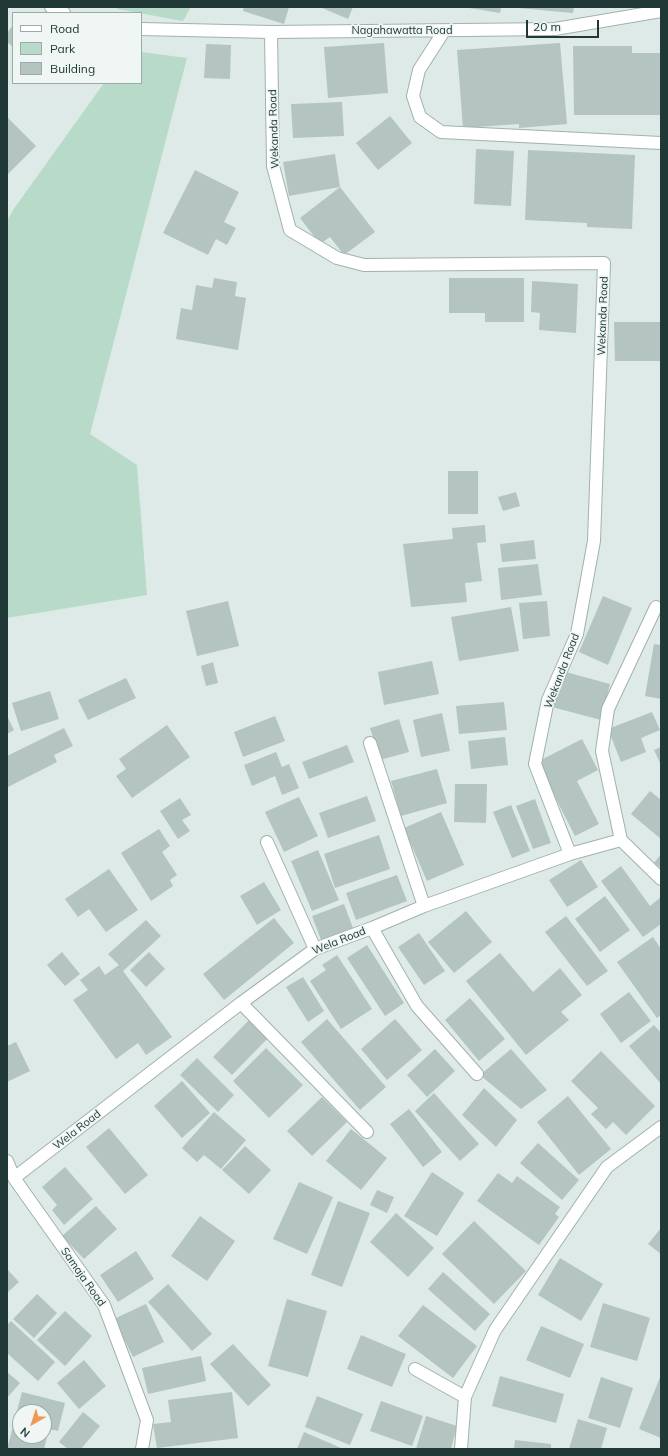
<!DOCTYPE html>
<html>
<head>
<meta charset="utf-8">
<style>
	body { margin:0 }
	#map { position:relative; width:668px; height:1456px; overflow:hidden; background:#deeae7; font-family:Mulish,sans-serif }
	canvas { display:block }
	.frame { position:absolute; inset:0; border:8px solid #203937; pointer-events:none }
	.legend { position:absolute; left:12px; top:12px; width:130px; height:72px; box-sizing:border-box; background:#eff6f4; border:1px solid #9caaa8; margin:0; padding:5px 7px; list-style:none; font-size:12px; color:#203937 }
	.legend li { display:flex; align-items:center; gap:8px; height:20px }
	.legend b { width:20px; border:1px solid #9caaa8 }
	.north { position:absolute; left:12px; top:1404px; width:40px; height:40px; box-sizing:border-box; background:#eff6f4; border:1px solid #9caaa8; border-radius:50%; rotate:219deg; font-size:11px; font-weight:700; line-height:16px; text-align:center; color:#203937 }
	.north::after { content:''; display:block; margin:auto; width:14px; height:18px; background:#ef9957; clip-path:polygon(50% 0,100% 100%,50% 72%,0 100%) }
	.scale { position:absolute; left:526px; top:20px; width:73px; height:18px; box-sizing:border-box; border:2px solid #203937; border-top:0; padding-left:5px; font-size:12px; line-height:14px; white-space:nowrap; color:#203937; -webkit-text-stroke:3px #eff6f4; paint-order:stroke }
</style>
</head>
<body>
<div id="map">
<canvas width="668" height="1456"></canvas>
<div class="frame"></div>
<ul class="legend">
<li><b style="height:5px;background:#fff"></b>Road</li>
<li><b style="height:11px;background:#b7dbc8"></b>Park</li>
<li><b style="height:11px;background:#b4c4c0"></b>Building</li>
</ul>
<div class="north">N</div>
<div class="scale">20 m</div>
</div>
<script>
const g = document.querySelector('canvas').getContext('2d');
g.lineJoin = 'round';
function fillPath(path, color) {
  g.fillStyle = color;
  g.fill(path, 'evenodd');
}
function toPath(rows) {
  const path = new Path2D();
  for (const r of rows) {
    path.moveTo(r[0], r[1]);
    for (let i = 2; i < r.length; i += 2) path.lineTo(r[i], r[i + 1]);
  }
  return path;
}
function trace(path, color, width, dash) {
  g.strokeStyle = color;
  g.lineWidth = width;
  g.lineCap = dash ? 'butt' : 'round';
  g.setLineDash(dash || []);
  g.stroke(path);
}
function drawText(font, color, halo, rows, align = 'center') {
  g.font = font + ' Mulish,sans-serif';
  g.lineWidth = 3.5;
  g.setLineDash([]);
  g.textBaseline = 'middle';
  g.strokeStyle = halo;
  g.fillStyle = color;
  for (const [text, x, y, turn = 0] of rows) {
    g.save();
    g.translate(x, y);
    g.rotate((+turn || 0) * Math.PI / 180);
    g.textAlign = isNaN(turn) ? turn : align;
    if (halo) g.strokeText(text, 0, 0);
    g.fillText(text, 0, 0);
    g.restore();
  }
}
fillPath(toPath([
	[119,7,191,7,183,21,117,9],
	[141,52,187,58,90,434,137,465,147,595,7,618,7,221,13,210,104,83,141,83]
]), '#b7dbc8');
fillPath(toPath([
	[244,7,289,7,284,24,243,11],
	[320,7,353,7,348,19],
	[463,7,501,7,500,13],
	[518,7,574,7,573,13,518,8],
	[13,25,13,47,7,42,7,33],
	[384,43,388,93,328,98,324,47],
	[560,43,567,124,519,128,519,124,463,128,457,50],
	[206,44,231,45,230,79,204,78],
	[573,46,632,46,632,53,661,53,661,115,574,115],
	[342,102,344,136,293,138,291,104],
	[390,116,412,143,378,170,356,143],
	[7,117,36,146,7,175],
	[476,149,514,151,511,206,474,204],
	[528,150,635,155,632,229,587,227,587,223,525,220],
	[335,154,340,187,375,232,344,255,330,237,320,244,300,218,340,187,289,196,283,162],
	[195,170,239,192,224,222,236,228,227,245,216,239,208,255,163,233],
	[214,278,237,282,235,296,246,298,238,350,176,339,181,308,192,310,196,285,212,288],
	[449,278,524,278,524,322,485,322,485,313,449,313],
	[532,281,578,284,576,333,539,330,540,313,531,312],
	[614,322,661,322,661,361,615,361],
	[448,471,478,471,478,514,448,514],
	[516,492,520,506,503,511,498,497],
	[485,525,486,542,477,543,482,581,465,583,467,602,411,607,403,544,453,539,452,528],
	[534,540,536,559,502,562,500,544],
	[538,564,542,595,501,600,498,568],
	[603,596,632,608,608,665,579,652],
	[228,601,239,646,197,656,186,611],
	[547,601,550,636,523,639,519,603],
	[511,607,519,651,459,661,451,617],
	[654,644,661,645,661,699,645,696],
	[432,661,439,694,384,705,378,672],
	[213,662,218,683,206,686,201,666],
	[562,671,610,684,601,720,552,707],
	[126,678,136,698,88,720,78,700],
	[50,691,59,719,21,731,12,703],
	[504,702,507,730,459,734,456,706],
	[652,712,660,730,641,738,646,752,621,762,608,729],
	[442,713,450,751,421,757,413,720],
	[275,716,285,741,243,757,234,732],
	[7,718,8,718,14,730,7,734],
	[399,719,409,752,380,760,370,728],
	[167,725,190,757,132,798,116,776,126,769,119,759],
	[64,728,73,746,54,755,57,762,8,787,7,784,7,756],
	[505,737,508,765,471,769,468,741],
	[582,739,598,770,577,781,599,824,575,836,537,762],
	[347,745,354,762,309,779,302,762],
	[661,747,661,765,654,750],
	[276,752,282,767,289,764,299,788,282,795,275,776,252,786,244,765],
	[437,769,447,803,401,816,391,781],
	[455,784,487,784,486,823,454,822],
	[650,791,661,800,661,839,631,814],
	[367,796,376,821,328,838,319,813],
	[299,797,318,836,284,852,265,812],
	[180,798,191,815,182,820,190,831,178,839,160,811],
	[535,799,551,843,533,849,516,806],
	[511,805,530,851,512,858,493,812],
	[441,812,464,865,427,881,404,828],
	[159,829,170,846,162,852,177,875,170,880,173,886,151,901,121,853],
	[379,835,390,869,335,888,324,854],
	[318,850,339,900,312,911,291,861],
	[661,854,661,868,654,863],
	[581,860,598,887,567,907,549,880],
	[621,866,650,906,661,897,661,924,643,937,601,881],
	[109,869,138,910,106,932,89,909,78,917,65,899],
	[397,875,407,901,356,920,346,893],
	[264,882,281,910,257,925,240,896],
	[605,896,630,930,600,952,575,919],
	[344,904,353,928,321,940,312,916],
	[466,911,492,942,454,973,428,942],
	[566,916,608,971,587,986,545,932],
	[274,918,294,943,224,1000,203,974],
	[146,920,161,936,123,971,172,1037,146,1055,138,1043,116,1059,73,1000,88,990,80,980,99,966,105,975,119,965,108,954],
	[419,933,445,971,424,985,398,947],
	[653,937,661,949,661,1015,657,1018,617,962],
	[367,945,404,1003,385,1016,347,958],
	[62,952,80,974,65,986,47,965],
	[149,952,165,969,146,987,130,970],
	[500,953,533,992,560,968,582,995,561,1012,569,1020,526,1055,466,981],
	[337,955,372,1009,341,1029,310,981,326,970,322,965],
	[303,977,324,1011,308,1022,286,987],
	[629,992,651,1021,621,1043,600,1014],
	[470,998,505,1039,479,1061,445,1020],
	[251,1018,269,1037,232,1075,213,1057],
	[327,1019,386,1087,360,1110,301,1042],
	[395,1019,422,1050,387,1080,361,1049],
	[654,1025,661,1033,661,1084,629,1046],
	[16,1042,30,1071,7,1082,7,1046],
	[266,1048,303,1085,269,1118,233,1081],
	[435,1049,455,1071,427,1097,407,1075],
	[511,1049,547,1090,521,1109,480,1075],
	[601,1051,655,1106,626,1135,613,1122,606,1129,591,1114,598,1108,571,1081],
	[197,1058,234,1095,218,1112,180,1075],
	[182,1081,210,1113,182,1138,154,1106],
	[484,1088,517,1120,496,1147,462,1115],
	[434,1093,479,1144,460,1161,415,1111],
	[568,1096,611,1149,579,1175,537,1122],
	[322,1097,347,1122,312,1156,287,1131],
	[409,1109,442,1152,423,1167,390,1124],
	[214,1112,246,1140,221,1169,204,1155,197,1162,182,1148],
	[109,1128,148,1175,125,1194,86,1147],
	[351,1129,387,1158,361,1190,326,1161],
	[538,1143,579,1180,562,1200,520,1163],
	[245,1146,271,1170,249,1194,222,1170],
	[65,1167,93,1199,64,1225,52,1210,57,1205,42,1187],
	[432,1172,464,1193,437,1236,404,1216],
	[498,1173,512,1183,517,1176,560,1207,555,1214,559,1217,539,1245,477,1201],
	[299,1182,333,1197,307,1254,273,1239],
	[377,1190,394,1197,387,1213,370,1205],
	[338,1201,370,1213,342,1287,311,1275],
	[96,1206,117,1229,84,1259,62,1236],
	[396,1213,434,1248,408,1277,370,1242],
	[200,1216,235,1241,207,1281,171,1256],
	[474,1221,526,1271,494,1304,442,1254],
	[661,1228,661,1254,648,1244],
	[136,1251,154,1279,118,1302,100,1275],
	[560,1258,603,1284,581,1321,538,1295],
	[7,1269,19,1282,7,1293],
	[443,1272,490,1314,475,1331,428,1289],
	[168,1284,212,1334,192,1351,148,1302],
	[37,1294,57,1313,34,1338,13,1319],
	[287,1299,327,1311,308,1377,268,1366],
	[603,1303,650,1318,637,1361,590,1347],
	[146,1304,164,1342,133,1357,114,1319],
	[423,1305,477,1346,453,1378,398,1336],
	[65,1311,92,1336,65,1366,37,1340],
	[11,1321,55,1362,38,1381,7,1353,7,1325],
	[541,1326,584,1344,570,1378,526,1360],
	[361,1335,406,1354,392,1387,347,1369],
	[233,1344,271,1385,248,1406,210,1364],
	[201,1356,206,1381,148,1394,142,1368],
	[84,1360,106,1386,79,1409,57,1383],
	[7,1372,20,1383,7,1398],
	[661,1375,661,1438,639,1429],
	[500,1376,564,1394,556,1423,492,1406],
	[601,1377,633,1388,620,1428,588,1418],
	[22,1392,65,1403,58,1431,49,1429,44,1449,7,1449],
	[20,1412,44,1412,44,1436,20,1436],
	[232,1392,238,1438,157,1448,153,1424,171,1422,168,1400],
	[317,1396,363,1414,350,1445,305,1427],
	[381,1401,423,1416,412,1446,370,1431],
	[83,1412,100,1426,81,1449,68,1449,59,1442],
	[426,1416,457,1426,451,1449,416,1449],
	[578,1419,607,1428,601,1449,569,1449],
	[304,1432,341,1448,340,1449,297,1449],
	[515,1440,551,1444,551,1449,514,1449]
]), '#b4c4c0');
const minor = toPath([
	[51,7,64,13],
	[141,29,271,32,555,29,661,11],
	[444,31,419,70,413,96,420,117,441,132,661,143],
	[271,32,273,166,290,230,337,258,364,265,604,263,594,541,577,634,548,700,535,764,570,854],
	[370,743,424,906],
	[621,840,602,751,608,709,656,607],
	[267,842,315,949],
	[372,928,417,1006,477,1074],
	[241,1003,367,1132],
	[7,1161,14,1178,104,1305,147,1420,142,1449],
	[14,1178,241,1003,315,949,372,928,424,906,570,854,621,840,661,879],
	[415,1369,465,1397],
	[461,1449,465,1397,495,1330,607,1167,661,1127]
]);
trace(minor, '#a1b1af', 14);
trace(minor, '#fff', 12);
drawText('11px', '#203937', '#eff6f4', [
	["Nagahawatta Road",402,31],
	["Wekanda Road",274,129,-92],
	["Wekanda Road",603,316,-88],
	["Wekanda Road",562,671,-69],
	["Wela Road",339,941,-22],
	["Wela Road",77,1130,-38],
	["Samaja Road",83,1277,55]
]);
</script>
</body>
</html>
